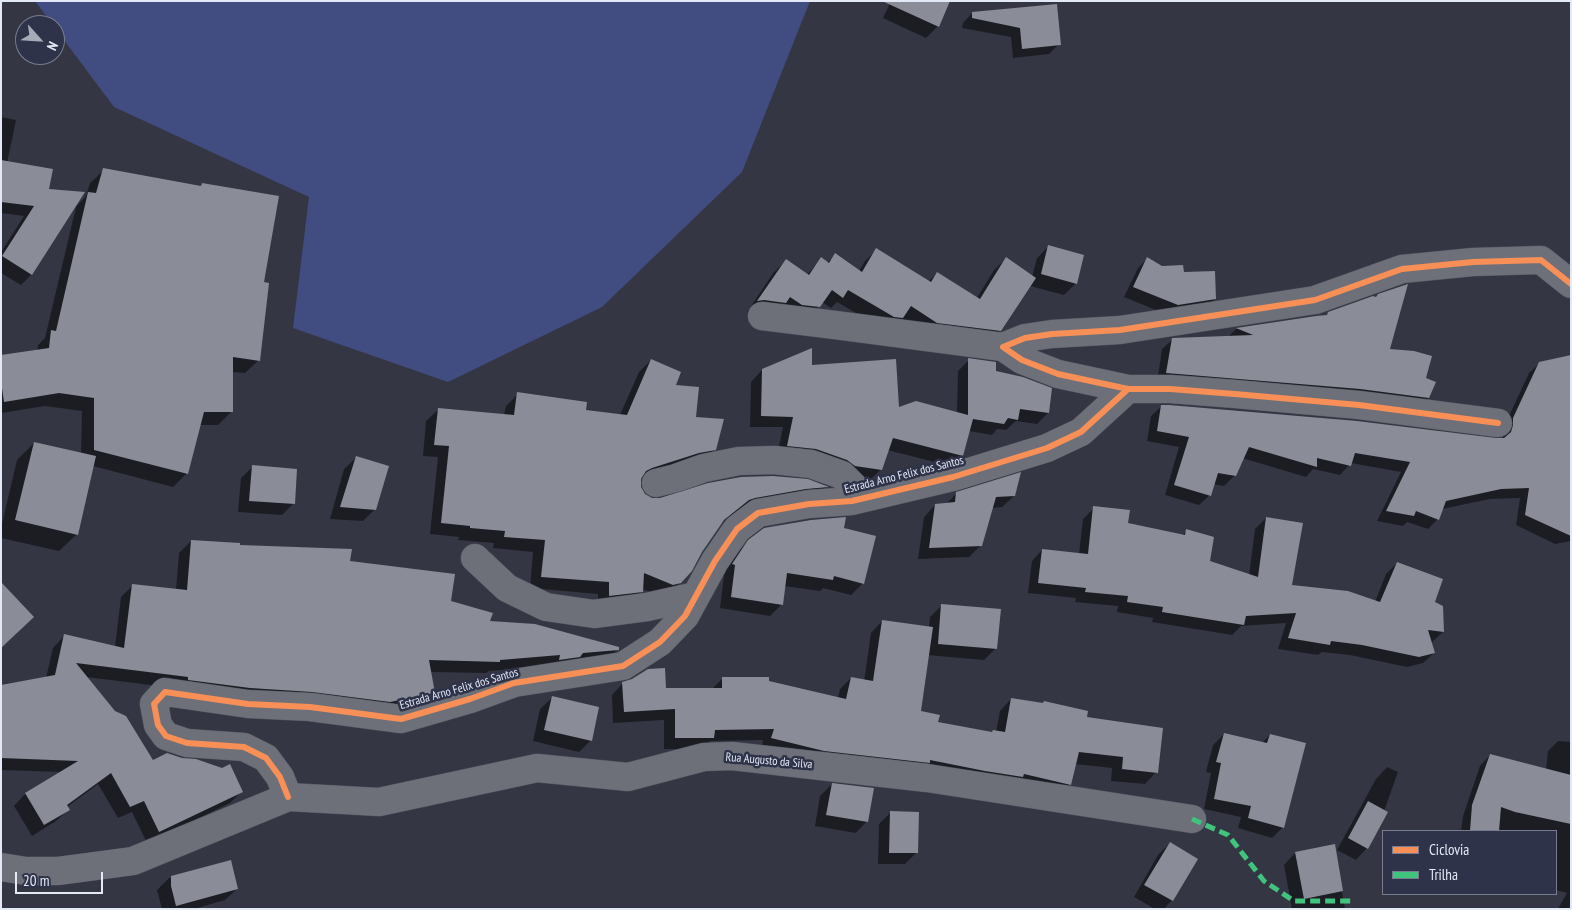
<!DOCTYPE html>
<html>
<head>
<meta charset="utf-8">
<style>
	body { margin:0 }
	#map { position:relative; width:1572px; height:910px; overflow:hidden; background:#343743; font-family:"PT Sans Narrow",sans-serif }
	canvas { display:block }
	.frame { position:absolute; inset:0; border:2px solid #e4e9f7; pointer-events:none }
	.legend { position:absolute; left:1382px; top:830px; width:175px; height:65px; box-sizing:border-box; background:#2e3349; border:1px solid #777c8f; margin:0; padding:6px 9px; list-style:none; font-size:15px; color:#e4e9f7 }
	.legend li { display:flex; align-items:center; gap:10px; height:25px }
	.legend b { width:25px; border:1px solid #777c8f }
	.north { position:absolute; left:15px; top:15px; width:50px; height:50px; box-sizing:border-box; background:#2e3349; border:1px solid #777c8f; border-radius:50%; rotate:116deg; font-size:14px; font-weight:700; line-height:20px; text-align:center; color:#e4e9f7 }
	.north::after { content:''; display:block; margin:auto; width:18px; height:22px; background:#a6abb8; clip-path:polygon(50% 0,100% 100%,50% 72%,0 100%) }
	.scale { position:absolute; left:15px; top:872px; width:88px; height:22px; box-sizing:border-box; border:2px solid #e4e9f7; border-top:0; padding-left:6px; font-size:15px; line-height:18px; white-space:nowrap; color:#e4e9f7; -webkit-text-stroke:4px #2e3349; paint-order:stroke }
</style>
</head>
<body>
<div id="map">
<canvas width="1572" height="910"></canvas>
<div class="frame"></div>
<ul class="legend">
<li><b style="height:6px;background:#f78f57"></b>Ciclovia</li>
<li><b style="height:6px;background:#40c37c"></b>Trilha</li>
</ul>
<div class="north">N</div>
<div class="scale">20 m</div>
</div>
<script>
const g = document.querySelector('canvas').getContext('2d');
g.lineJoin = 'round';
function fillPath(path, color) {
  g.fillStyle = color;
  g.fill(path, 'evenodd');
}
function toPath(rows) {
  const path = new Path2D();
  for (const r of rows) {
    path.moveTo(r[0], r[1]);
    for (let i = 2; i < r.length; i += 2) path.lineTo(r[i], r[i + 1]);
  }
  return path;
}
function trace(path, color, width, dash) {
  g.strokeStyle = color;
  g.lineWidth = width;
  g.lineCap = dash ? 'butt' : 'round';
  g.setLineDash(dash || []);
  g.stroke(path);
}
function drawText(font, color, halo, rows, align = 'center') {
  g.font = font + ' "PT Sans Narrow",sans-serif';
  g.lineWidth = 5;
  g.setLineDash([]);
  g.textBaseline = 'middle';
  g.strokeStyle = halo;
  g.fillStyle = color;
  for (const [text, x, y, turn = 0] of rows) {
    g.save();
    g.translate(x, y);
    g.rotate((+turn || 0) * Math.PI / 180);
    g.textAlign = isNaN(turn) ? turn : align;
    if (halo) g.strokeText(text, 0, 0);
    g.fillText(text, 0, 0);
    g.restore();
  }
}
fillPath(toPath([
	[35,1,810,1,742,172,602,307,448,382,293,328,309,197,114,107,55,28,55,25,53,25]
]), '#414c81');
fillPath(toPath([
	[891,1,938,26,926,38,883,18],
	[1056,5,1059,44,1049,54,1013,58,1011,37,962,28,963,23,972,13],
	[1,117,16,120,7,163,47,191,83,193,31,275,21,285,1,273,1,252,24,216,1,213],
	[104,170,263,283,259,360,245,373,232,372,231,412,218,425,199,425,187,473,173,487,93,466,77,534,59,551,1,538,1,528,17,460,34,443,81,454,82,411,45,406,1,413,1,356,37,351,38,345,45,338,76,207,86,196,90,183],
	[1049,246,1076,283,1064,295,1030,286,1000,330,988,342,925,334,901,319,891,329,882,328,837,302,831,308,822,302,807,318,747,312,774,272,786,261,807,275,821,259,827,263,835,255,859,271,865,261,876,250,928,282,937,273,977,298,994,270,1006,259,1032,277,1037,258],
	[1148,258,1162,267,1182,273,1215,299,1205,309,1168,315,1124,297,1138,268],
	[1376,298,1388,350,1425,379,1428,398,1418,408,1157,383,1162,349,1173,339,1228,337,1236,329,1325,317,1328,313],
	[1571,356,1571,541,1555,544,1516,525,1520,498,1490,499,1442,509,1438,519,1428,529,1407,522,1403,526,1377,521,1401,472,1351,463,1340,475,1313,469,1306,477,1242,458,1235,475,1224,486,1213,484,1210,495,1199,505,1165,495,1179,447,1147,441,1151,416,1162,406,1497,440,1503,439,1503,429,1529,373,1540,363],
	[651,360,674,386,715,449,703,461,640,479,640,488,644,495,652,499,807,481,827,487,816,498,742,509,736,512,719,525,680,582,668,595,661,596,642,589,642,591,630,603,598,607,598,594,530,588,533,552,493,548,494,543,458,540,459,537,430,534,438,457,423,456,426,421,438,410,504,415,506,406,518,394,585,411,620,415,639,372],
	[969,360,994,372,1051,389,1048,413,1037,424,1016,421,1006,430,997,429,992,435,969,431,962,455,951,466,887,450,881,469,870,480,843,476,777,456,783,427,750,427,751,382,762,370,811,367,898,409,957,413,958,371],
	[356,458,375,509,363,521,330,519,344,469],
	[252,467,293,504,282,515,238,512,241,478],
	[957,493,1014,496,1002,507,991,508,981,545,969,557,918,559,924,517,935,505,946,504],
	[1094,508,1127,524,1181,536,1187,531,1209,562,1249,576,1255,529,1266,518,1290,586,1375,602,1386,574,1397,563,1433,602,1443,632,1432,642,1431,642,1434,653,1423,663,1407,667,1350,655,1322,652,1318,655,1278,649,1286,623,1241,626,1232,635,1152,622,1153,618,1117,612,1118,606,1075,602,1076,598,1028,593,1032,561,1042,550,1079,554,1083,519],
	[842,529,863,583,851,595,823,588,820,591,784,586,782,604,770,616,720,608,724,576,721,576,737,553,749,541],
	[191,541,349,563,449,602,489,622,617,650,605,662,489,671,486,673,430,672,433,693,421,704,378,713,86,677,153,762,182,759,242,791,230,803,147,843,132,812,118,818,98,784,67,807,68,810,56,821,32,836,14,806,25,794,62,772,1,770,1,686,46,678,53,648,64,636,115,647,121,597,133,585,176,590,179,553],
	[941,606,996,648,984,660,927,655,920,712,937,723,991,733,996,732,1000,711,1011,699,1085,718,1156,772,1145,784,1111,781,1112,768,1075,764,1070,784,1059,795,761,749,763,740,710,741,702,749,664,749,664,720,613,723,612,695,623,683,665,689,712,689,723,678,768,682,838,699,840,689,851,678,864,681,871,633,882,621,929,627,930,617],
	[552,698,591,740,579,752,533,741,540,709],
	[1224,734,1262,743,1270,735,1283,827,1272,838,1238,828,1241,817,1204,809,1211,773,1206,772,1213,745],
	[1558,741,1571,742,1571,909,1558,909,1567,893,1556,890,1556,831,1461,831,1463,816,1480,766,1490,755,1546,770,1548,751],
	[1387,767,1398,772,1377,831,1367,848,1356,860,1337,850,1376,779],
	[832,784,867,821,856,833,815,826,820,796],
	[891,812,916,853,905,864,878,864,879,824],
	[1170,843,1172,900,1164,909,1155,909,1134,897,1158,855],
	[1334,846,1345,909,1292,909,1284,865,1295,853],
	[230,861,237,889,225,900,194,909,162,909,157,890,169,878]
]), '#0007');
fillPath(toPath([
	[882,1,950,1,939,27],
	[1057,4,1061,45,1022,49,1020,28,972,18,972,12],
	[1,160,53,169,49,189,85,192,32,275,2,256,34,206,1,202],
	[103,168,201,186,202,183,279,196,264,282,269,283,260,361,233,357,233,412,204,412,188,474,94,450,94,398,59,393,4,402,1,381,1,355,49,348,51,330,56,331,88,192,96,193],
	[1048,245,1084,255,1077,284,1041,274],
	[876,248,931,282,937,272,980,299,1006,257,1036,278,1001,331,937,323,911,306,903,318,894,317,848,290,843,298,832,290,820,307,802,305,790,297,786,303,764,300,757,301,786,259,809,275,821,257,829,263,835,253,862,272],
	[1147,257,1162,266,1183,265,1184,272,1215,271,1216,299,1178,305,1133,287],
	[1408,284,1390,349,1414,351,1432,356,1426,378,1436,382,1429,398,1360,389,1166,373,1172,338,1253,335,1236,328,1316,316,1327,315,1328,312,1373,296,1376,297,1378,294],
	[812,348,812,365,896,359,899,407,916,401,968,415,968,358,996,362,996,371,1023,377,1052,388,1049,413,1020,409,1018,420,1008,418,1004,424,973,419,963,456,893,438,882,470,855,466,847,460,816,449,787,446,793,417,761,416,762,369],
	[1571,355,1571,536,1525,515,1529,488,1501,489,1446,501,1439,520,1416,511,1414,516,1386,511,1410,462,1355,453,1351,466,1317,458,1317,467,1249,447,1236,476,1218,473,1211,496,1174,485,1189,437,1157,431,1161,405,1169,405,1357,421,1496,438,1504,438,1511,432,1513,425,1513,418,1539,362],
	[651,359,681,372,676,385,699,387,696,417,724,419,716,450,699,453,652,468,646,471,641,479,641,487,645,494,652,498,660,498,708,483,741,477,773,476,808,479,829,487,806,489,755,498,749,500,724,520,702,552,692,571,681,583,673,585,644,573,643,592,609,596,609,582,541,577,545,540,504,537,505,531,470,528,470,526,441,523,449,446,434,445,438,408,514,415,517,392,587,402,586,410,627,415],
	[34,442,96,456,78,535,15,520],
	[356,456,389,466,376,510,340,507],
	[252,465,297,469,295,504,249,501],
	[1021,472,1015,496,996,497,982,546,929,548,935,504,955,502,956,492],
	[1093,506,1130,510,1128,523,1185,535,1186,529,1214,537,1210,561,1258,577,1266,517,1303,523,1292,585,1348,591,1380,602,1397,562,1443,579,1435,602,1443,606,1444,632,1428,630,1435,653,1419,657,1362,645,1331,641,1330,645,1288,638,1296,613,1246,616,1244,625,1162,612,1163,607,1127,602,1128,596,1085,592,1086,588,1038,583,1042,549,1088,554],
	[846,517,844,528,876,536,864,584,834,576,833,580,787,573,783,605,731,597,735,565,732,564,748,540,764,528,811,520],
	[191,540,240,543,240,545,352,549,350,561,455,574,451,601,493,613,490,621,535,624,619,647,619,650,583,653,580,657,559,660,560,655,500,660,500,662,429,660,435,693,390,702,312,692,250,688,188,680,188,677,76,663,115,711,126,716,153,760,167,753,182,758,196,759,222,768,230,764,243,792,159,832,144,801,130,807,111,773,67,805,70,810,44,825,25,793,78,761,1,758,1,685,55,675,64,634,124,648,132,584,187,590],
	[1,582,34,617,1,648],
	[941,604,1001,609,997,649,938,644],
	[882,620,933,627,921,711,940,715,938,722,992,732,993,730,1005,732,1011,698,1043,703,1044,701,1088,711,1087,717,1163,728,1158,773,1122,769,1123,757,1079,752,1071,785,1024,774,1023,777,985,771,930,760,930,763,824,751,771,738,774,729,715,730,714,738,675,738,675,709,624,712,622,682,632,679,648,669,665,668,666,688,722,688,722,677,769,677,769,681,846,699,851,677,873,681],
	[552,696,599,707,592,741,544,730],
	[1224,733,1267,743,1270,734,1306,743,1284,828,1248,818,1251,806,1214,799,1221,763,1216,762],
	[1490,754,1571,775,1571,824,1515,812,1501,807,1499,831,1470,831,1472,805],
	[832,783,874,788,868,822,826,815],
	[1368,801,1388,812,1368,849,1348,838],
	[890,811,919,812,918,853,889,853],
	[1170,842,1198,859,1173,901,1144,885],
	[1335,844,1343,891,1304,899,1295,852],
	[231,860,238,889,176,906,171,886,171,876]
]), '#8a8c97');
const street = toPath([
	[762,316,835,325,1003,347],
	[1498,423,1359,405,1235,394,1170,389,1128,389,1058,374,1022,360,1003,347,1025,338,1052,334,1120,330,1315,300,1402,269,1473,262,1541,260,1571,284],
	[656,483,676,478,704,468,739,461,774,460,811,464,842,475,854,487,852,501],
	[475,558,507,588,546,607,594,614,647,607,696,596],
	[288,797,280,777,266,758,244,747,187,743,166,736,158,725,154,704,165,692,248,704,310,707,401,719,470,699,514,683,623,666,660,642,685,616,715,561,737,529,758,513,809,504,852,501,953,477,1047,448,1081,432,1128,389],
	[1,867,26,871,58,871,133,861,288,797,379,802,537,768,628,777,704,757,732,756,927,778,1192,819]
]);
trace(street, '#51545f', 29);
trace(street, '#6e7079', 28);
trace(toPath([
	[1192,819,1228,835,1264,881,1294,901,1352,901]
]), '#40c37c', 5, [10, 5]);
trace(toPath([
	[1498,423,1359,405,1235,394,1170,389,1128,389,1058,374,1022,360,1003,347,1025,338,1052,334,1120,330,1315,300,1402,269,1473,262,1541,260,1571,284],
	[288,797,280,777,266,758,244,747,187,743,166,736,158,725,154,704,165,692,248,704,310,707,401,719,470,699,514,683,623,666,660,642,685,616,715,561,737,529,758,513,809,504,852,501,953,477,1047,448,1081,432,1128,389]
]), '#f78f57', 6);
drawText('12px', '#e4e9f7', '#2e3349', [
	["Estrada Arno Felix dos Santos",904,475,-14],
	["Estrada Arno Felix dos Santos",459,689,-16],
	["Rua Augusto da Silva",769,761,5]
]);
</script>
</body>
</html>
